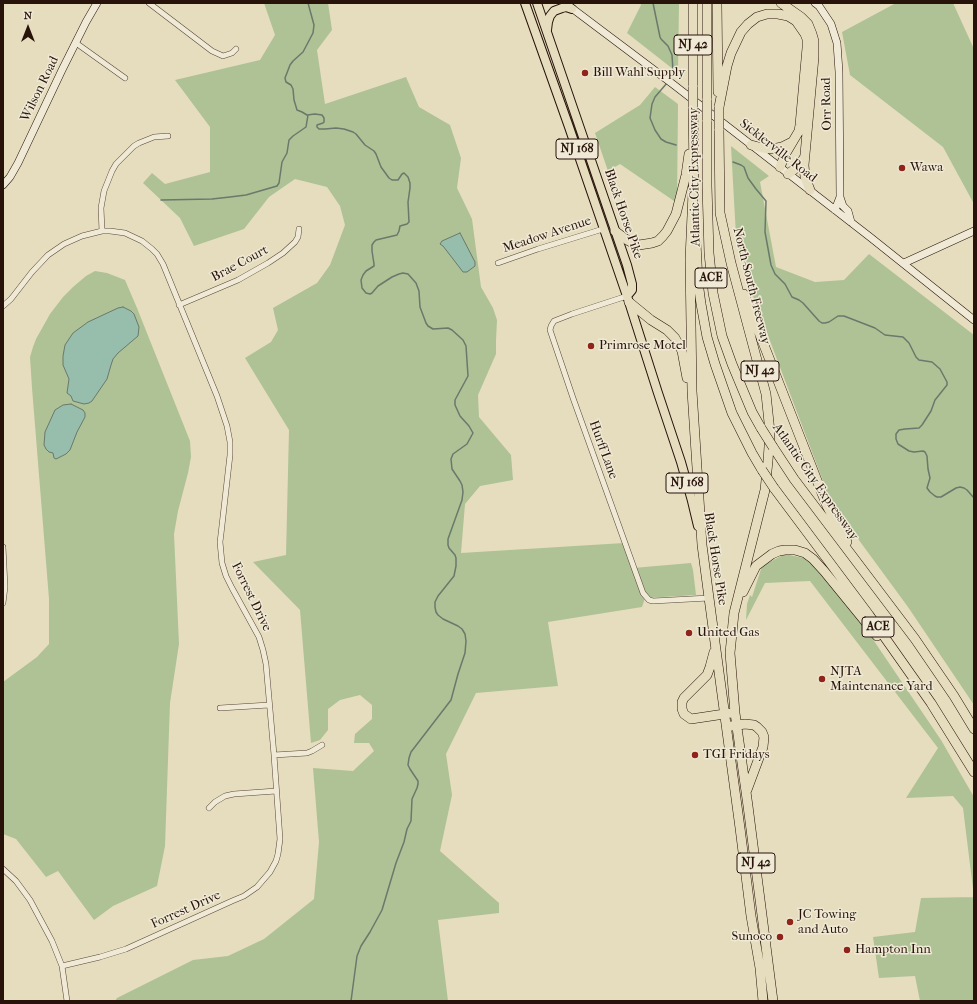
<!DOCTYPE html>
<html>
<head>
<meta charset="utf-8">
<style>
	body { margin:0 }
	#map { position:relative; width:977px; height:1004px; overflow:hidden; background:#e6ddbe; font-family:"IM FELL French Canon",serif }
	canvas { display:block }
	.frame { position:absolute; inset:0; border:4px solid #27130a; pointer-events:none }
	.north { position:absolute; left:8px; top:8px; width:40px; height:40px; -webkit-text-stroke:3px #efe9d5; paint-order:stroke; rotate:0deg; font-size:11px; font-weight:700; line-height:16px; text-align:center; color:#27130a }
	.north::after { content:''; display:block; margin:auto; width:14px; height:18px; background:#27130a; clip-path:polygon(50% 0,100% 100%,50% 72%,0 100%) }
</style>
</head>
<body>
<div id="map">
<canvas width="977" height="1004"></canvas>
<div class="frame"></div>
<div class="north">N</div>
</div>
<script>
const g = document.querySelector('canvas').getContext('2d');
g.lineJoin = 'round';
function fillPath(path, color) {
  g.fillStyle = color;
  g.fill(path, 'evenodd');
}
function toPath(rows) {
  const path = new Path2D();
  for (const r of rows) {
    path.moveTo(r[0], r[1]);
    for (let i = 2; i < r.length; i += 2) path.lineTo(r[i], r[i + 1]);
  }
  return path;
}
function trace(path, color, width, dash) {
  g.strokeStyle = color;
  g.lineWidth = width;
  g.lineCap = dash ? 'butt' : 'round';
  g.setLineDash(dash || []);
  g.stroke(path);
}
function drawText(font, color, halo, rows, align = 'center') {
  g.font = font + ' "IM FELL French Canon",serif';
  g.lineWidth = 3;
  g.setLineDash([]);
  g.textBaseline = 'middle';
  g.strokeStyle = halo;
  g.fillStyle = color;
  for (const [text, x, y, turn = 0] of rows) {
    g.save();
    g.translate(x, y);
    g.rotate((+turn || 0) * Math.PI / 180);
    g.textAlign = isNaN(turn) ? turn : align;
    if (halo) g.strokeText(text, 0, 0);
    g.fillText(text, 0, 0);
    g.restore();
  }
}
fillPath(toPath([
	[264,3,328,3,332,30,317,50,325,104,406,77,419,107,450,125,461,158,457,188,472,219,481,287,493,308,497,320,496,341,496,354,478,395,479,417,511,455,513,480,480,486,465,504,461,553,624,543,633,568,691,563,693,570,696,595,645,598,642,607,548,622,558,686,476,693,446,754,452,795,440,851,499,903,499,913,438,920,448,1001,115,1001,117,998,193,960,228,956,264,939,314,899,319,842,313,768,353,771,374,751,369,743,354,743,355,734,372,719,372,705,360,695,340,700,328,709,328,730,320,740,311,743,300,610,253,562,286,555,289,430,245,358,271,342,278,330,273,308,317,283,330,265,345,225,340,206,327,187,295,179,269,197,244,229,194,246,180,218,143,183,152,173,165,184,210,172,210,127,175,80,260,60,275,35],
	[640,3,679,3,678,73,627,33,641,5],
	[896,3,953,3,974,49,974,204,943,147,850,75,842,32],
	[655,87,678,104,677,203,620,164,608,171,595,133,640,105],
	[731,146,769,176,760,182,776,267,815,282,844,280,869,254,974,335,974,705,908,607,831,502,750,288,736,236],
	[95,271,107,273,125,280,137,308,190,441,191,457,188,473,178,511,174,534,179,644,170,703,165,846,157,886,113,906,94,920,58,871,46,877,16,839,3,834,3,682,37,657,49,644,49,599,32,388,30,357,33,347,36,339,50,314,63,297,73,287,86,276],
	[785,554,808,559,810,555,870,635,941,740,974,797,974,1001,920,1001,915,976,879,978,873,937,915,932,921,898,974,897,963,808,953,796,906,798,938,748,810,581,765,583,746,620,747,604,750,595,752,597,762,566]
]), '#aec296');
const water = toPath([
	[460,233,475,262,475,266,467,272,463,272,443,246,440,244,442,241,460,233],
	[123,307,131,311,134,314,139,327,138,336,118,353,113,359,111,365,107,379,92,401,89,403,84,404,73,401,71,396,67,393,69,379,63,365,63,356,65,345,73,333,88,322,118,308,123,307],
	[71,404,83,410,85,413,85,417,77,432,70,450,66,454,56,459,54,458,53,453,49,452,46,449,44,445,45,432,55,410,63,405,71,404]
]);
fillPath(water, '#97bdac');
trace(water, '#6a796b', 1);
trace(toPath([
	[308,3,314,25,313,33,303,52,293,61,290,65,285,78,286,82,291,85,293,89,294,100,297,110,302,112,307,115,315,114,322,115,324,118,324,122,323,123,317,125,317,127,319,129,325,129,336,128,344,129,353,132,356,134,365,145,374,151,376,154,381,167,389,178,392,180,398,180,402,174,404,173,408,177,410,183,410,188,408,202,409,222,407,224,400,226,399,231,397,235,376,240,374,242,372,245,372,251,374,264,374,266,366,271,363,275,361,280,362,288,366,293,370,294,372,293,378,286,392,277,399,274,403,273,408,274,416,283,419,291,420,307,426,323,428,326,433,329,448,328,452,330,463,340,466,346,468,376,455,400,455,405,460,416,469,426,473,433,467,444,453,454,451,459,452,469,460,481,462,485,463,492,462,500,448,539,448,545,449,548,455,555,456,558,456,566,454,576,438,596,435,602,435,607,436,612,438,615,443,619,458,626,462,629,465,634,466,641,465,653,458,674,451,700,411,752,409,758,408,765,410,769,418,781,418,784,417,788,412,799,411,821,407,829,404,842,396,863,382,910,370,932,361,946,357,956,351,1001],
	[653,3,660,37,661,39,668,46,672,55,673,71,670,78],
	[667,83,655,97,652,104,650,118,655,130,661,139,666,142,676,145],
	[733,162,741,165,744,167,748,178,756,189,766,201,765,232,771,265,775,274,785,284,792,297,799,300,803,303,819,321,822,323,825,323,829,322,838,316,844,316,875,328,885,335,903,337,909,343,916,357,919,360,932,362,940,369,947,382,947,385,935,400,931,411,922,425,919,428,905,429,899,430,896,434,896,439,898,444,909,451,914,452,923,451,925,452,927,456,928,469,930,478,927,488,930,492,935,496,937,497,941,497,956,488,960,487,964,488,967,490,974,498],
	[161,200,212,199,230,197,246,195,277,186,279,183,282,162,287,153,289,140,293,136,306,127,308,115]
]), '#6a796b', 1.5);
const street = toPath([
	[149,3,212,51,223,56,232,53,236,49],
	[76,43,125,78],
	[102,231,101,208,104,191,112,171,116,164,134,146,139,143,154,137,168,136],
	[498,263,538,249,603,229],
	[627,296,572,314,554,321,551,326,550,330,573,398,643,593,649,600,653,601,709,598],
	[179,305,238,280,268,263,283,253,295,242,298,237,299,229],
	[3,306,11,299,32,272,48,255,64,244,82,236,102,231,110,231,125,233,142,241,152,249,157,254,163,264,217,396,227,426,230,442,230,455,221,534,220,542,222,563,226,576,232,588,259,637,263,650,266,664,274,755,280,839,278,854,276,861,270,872,257,887,244,896,232,901,126,949,100,957,62,966],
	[3,547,5,587,3,603],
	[220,708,269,705],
	[274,755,307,753,312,751,322,745],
	[209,808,215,802,225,796,234,794,276,791],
	[3,869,16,881,30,900,52,941,62,966,67,1001]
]);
const secondary = toPath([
	[565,3,674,85,870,237,974,320],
	[815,3,819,6,831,24,837,43,839,72,840,197,835,210],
	[3,185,10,177,18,163,62,70,86,22,97,3],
	[840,197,843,206,848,211,851,222],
	[904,263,974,231]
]);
const primary = toPath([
	[525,3,569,127,629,302,658,393,681,462,692,501,698,526],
	[537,3,627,265,632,284,632,290,627,296],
	[547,30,548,22,550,16,554,11,562,8,566,7,572,9]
]);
const highway = toPath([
	[707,3,707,100],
	[717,3,718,92],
	[781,3,801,17,808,24,812,34,814,41,814,57,804,165,805,177,810,190],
	[693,87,693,3],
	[693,107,694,171,690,259,692,391,702,545,709,598,740,828,751,916,760,968,763,1001],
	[719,107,727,66,731,53,741,32,748,24,757,17,767,14,778,14,788,16,796,21,805,34,807,39,807,48,800,125,799,131,786,153,780,167],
	[707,120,707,186,709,253,713,293,722,336,732,364,752,412,761,428],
	[719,129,720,213,731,263,766,394,770,432,768,461,765,490,734,613,730,653,735,713,748,806,773,1001],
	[751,145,763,148,772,149,782,147,792,142],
	[788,174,799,166,804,158],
	[615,231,627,240,633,243,639,245,652,243,658,241,663,236,667,231,676,214,686,175,689,154],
	[696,243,698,282,701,304,707,337,715,364,732,413,752,453,762,470],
	[744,294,827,506,847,542],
	[629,302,651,320,667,330,675,338,682,351,687,378],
	[773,447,794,479,915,639,954,696,974,729],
	[774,488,869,615,931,703,974,772],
	[743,592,756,566,772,554,779,551,785,550,795,550,805,553,813,559,824,571,877,636],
	[714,652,710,667,707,675,684,698,682,702,682,709,684,714,691,719,731,713],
	[731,726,745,724,754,725,757,727,762,732,764,737,763,747,747,790]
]);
trace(street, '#574637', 6);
trace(secondary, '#27130a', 8);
trace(primary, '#27130a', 10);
trace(highway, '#27130a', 10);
trace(street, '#efe9d5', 5);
trace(secondary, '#efe9d5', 7);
trace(primary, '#e6ddbe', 8);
trace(highway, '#e6ddbe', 9);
const highwayBridge = toPath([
	[693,107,693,87],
	[719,107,719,129],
	[707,120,707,100],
	[761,428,773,447],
	[762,470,774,488]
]);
trace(highwayBridge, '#27130a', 10, []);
trace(highwayBridge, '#e6ddbe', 9);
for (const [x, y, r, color] of [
	[585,73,4,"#8f2418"],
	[902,168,4,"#8f2418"],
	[591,346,4,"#8f2418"],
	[689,633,4,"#8f2418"],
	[822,679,4,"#8f2418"],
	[695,755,4,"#8f2418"],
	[790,922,4,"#8f2418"],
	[780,937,4,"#8f2418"],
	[847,950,4,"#8f2418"]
]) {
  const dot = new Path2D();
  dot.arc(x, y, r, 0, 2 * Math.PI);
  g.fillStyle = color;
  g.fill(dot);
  trace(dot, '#efe9d5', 1.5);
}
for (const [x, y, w] of [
	[693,45,38],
	[577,149,42],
	[711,278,32],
	[760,371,38],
	[687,483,42],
	[878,627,32],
	[756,863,38]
]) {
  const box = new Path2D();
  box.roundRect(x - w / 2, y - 10, w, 20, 3);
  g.fillStyle = '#efe9d5';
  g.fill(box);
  trace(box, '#27130a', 1);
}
drawText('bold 12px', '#27130a', null, [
	["NJ 42",693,45],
	["NJ 168",577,149],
	["ACE",711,278],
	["NJ 42",760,371],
	["NJ 168",687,483],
	["ACE",878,627],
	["NJ 42",756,863]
]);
drawText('13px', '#27130a', '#efe9d5', [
	["Bill Wahl Supply",593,73],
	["Wawa",910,168],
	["Primrose Motel",599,346],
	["United Gas",697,633],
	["NJTA",830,672],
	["Maintenance Yard",830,687],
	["TGI Fridays",703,755],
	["JC Towing",798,915],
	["and Auto",798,930],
	["Sunoco",772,937,"right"],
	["Hampton Inn",855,950]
], 'left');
drawText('13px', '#27130a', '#efe9d5', [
	["Wilson Road",40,89,-64],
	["Orr Road",827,104,-91],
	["Sicklerville Road",778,151,38],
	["Atlantic City Expressway",695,177,-91],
	["Black Horse Pike",623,214,71],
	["Meadow Avenue",547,235,-18],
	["Brae Court",240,264,-28],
	["North-South Freeway",751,286,76],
	["Hurff Lane",603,450,70],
	["Atlantic City Expressway",815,482,55],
	["Black Horse Pike",715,559,81],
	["Forrest Drive",251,597,64],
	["Forrest Drive",186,910,-24]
]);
</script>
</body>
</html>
